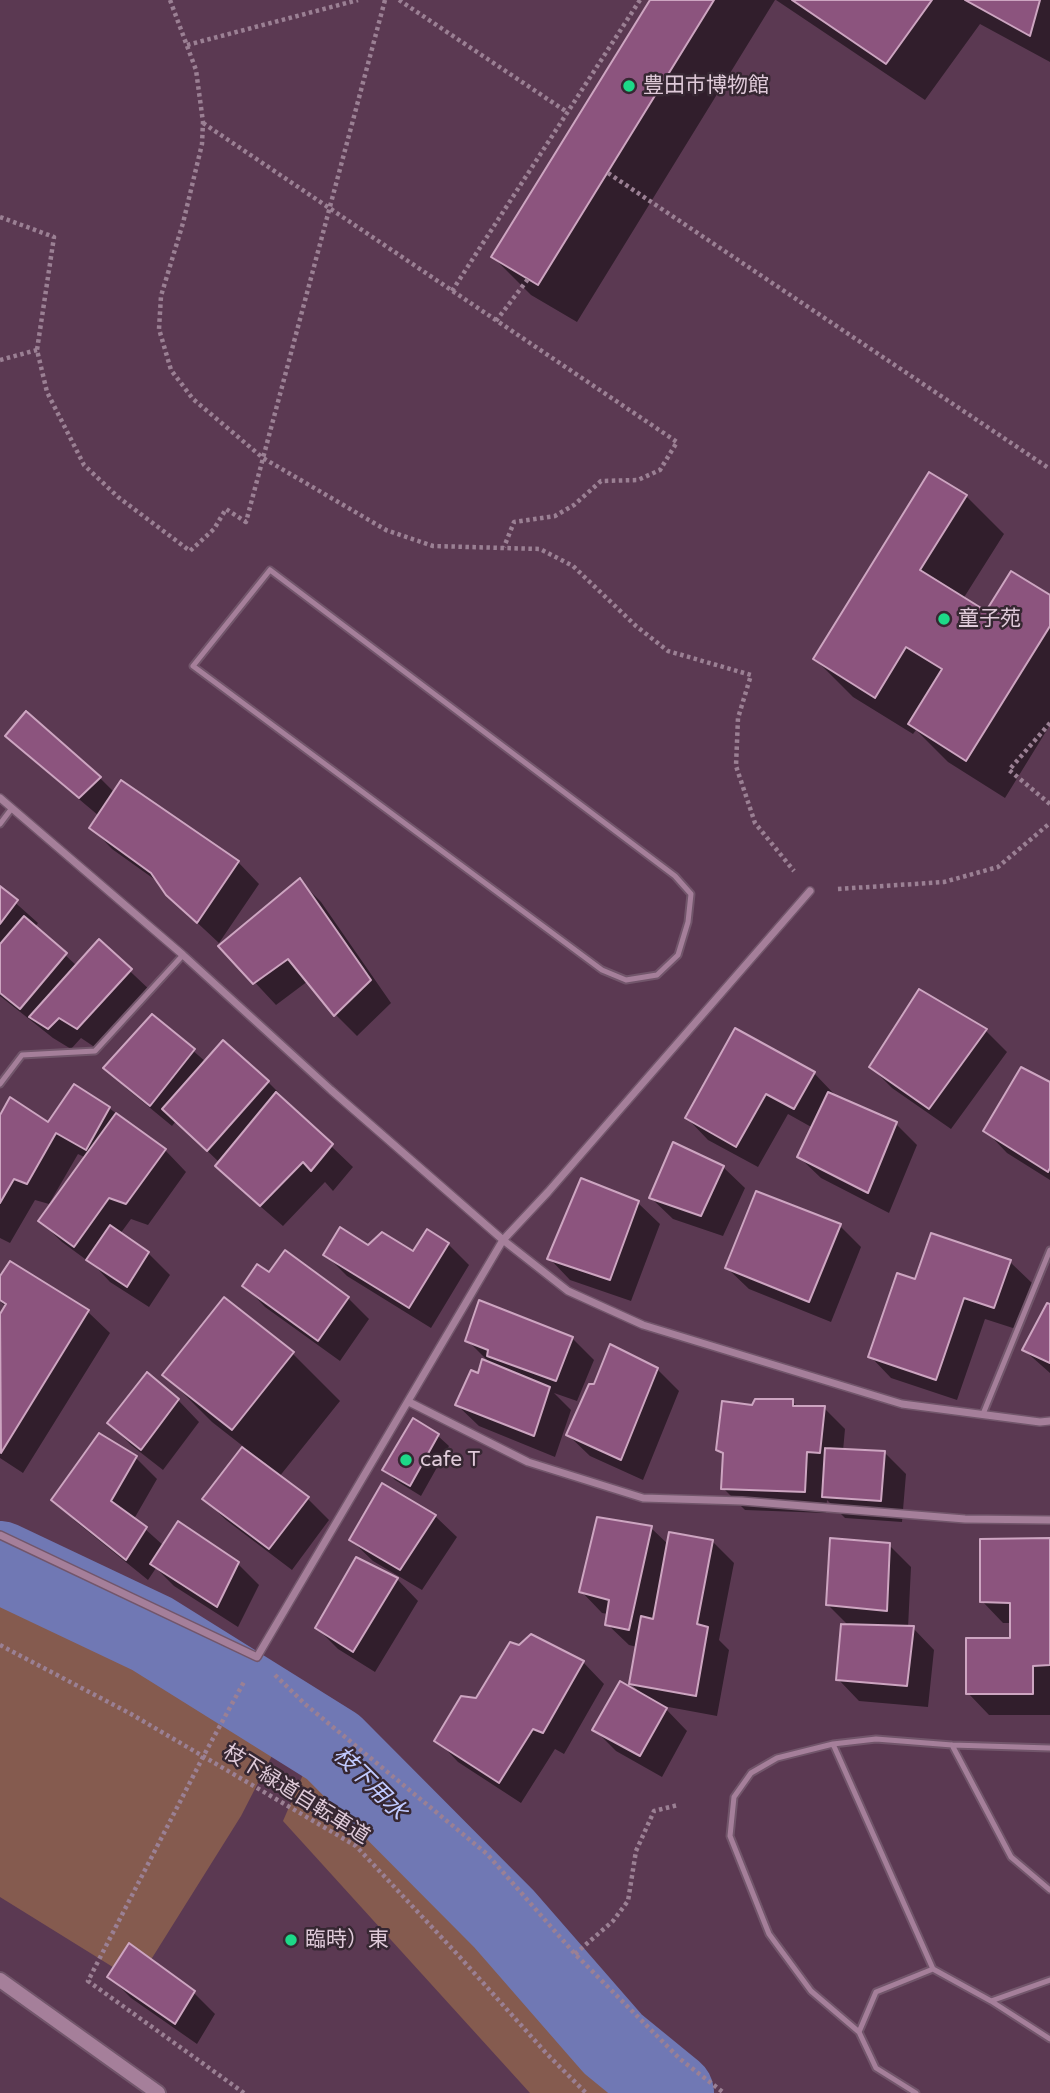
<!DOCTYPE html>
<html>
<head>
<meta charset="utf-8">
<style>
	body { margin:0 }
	canvas { display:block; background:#5b3952 }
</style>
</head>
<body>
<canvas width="1050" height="2093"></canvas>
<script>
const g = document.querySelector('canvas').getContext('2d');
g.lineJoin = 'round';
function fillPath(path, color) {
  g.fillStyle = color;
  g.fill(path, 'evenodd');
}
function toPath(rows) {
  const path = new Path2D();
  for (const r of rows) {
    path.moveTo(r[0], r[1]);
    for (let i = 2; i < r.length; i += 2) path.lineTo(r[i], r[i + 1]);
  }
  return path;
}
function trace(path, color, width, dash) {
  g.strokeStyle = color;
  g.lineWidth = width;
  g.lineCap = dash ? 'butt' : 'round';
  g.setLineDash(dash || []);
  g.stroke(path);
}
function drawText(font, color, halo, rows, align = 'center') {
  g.font = font + ' "Varela Round","Noto Sans JP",sans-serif';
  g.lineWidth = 5;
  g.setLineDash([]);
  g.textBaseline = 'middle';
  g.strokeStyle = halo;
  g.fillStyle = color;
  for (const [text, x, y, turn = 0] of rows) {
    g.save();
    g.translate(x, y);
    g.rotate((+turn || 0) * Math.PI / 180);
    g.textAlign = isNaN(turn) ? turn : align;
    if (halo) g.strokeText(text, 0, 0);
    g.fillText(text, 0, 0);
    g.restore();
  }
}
fillPath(toPath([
	[0,1600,104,1649,277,1746,241,1816,137,1982,0,1897],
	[305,1770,427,1872,620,2075,642,2093,530,2093,283,1821]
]), '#855b4f');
fillPath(toPath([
	[652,0,775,0,577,322,531,295,493,257],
	[776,0,1050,0,1050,62,980,24,925,100],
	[966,496,1004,534,963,599,987,614,1050,597,1050,725,1005,798,948,762,916,730,913,734,853,697,815,659],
	[8,736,100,778,115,793,238,862,259,884,219,943,190,916,161,884,112,849,91,827,99,816,29,757],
	[300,881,321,902,391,1003,357,1036,335,1014,308,981,276,1005,221,946],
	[0,889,38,923,35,927,77,966,99,942,152,992,99,1050,81,1038,71,1049,53,1038,0,996],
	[920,992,986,1031,1007,1052,951,1129,892,1088,871,1067],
	[153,1016,206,1062,268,1082,289,1103,288,1105,353,1167,333,1191,325,1182,283,1226,238,1187,217,1166,220,1163,176,1121,172,1126,127,1089,106,1068],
	[814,1073,835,1095,834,1096,896,1124,917,1145,889,1213,821,1178,799,1157,813,1128,788,1114,758,1167,708,1140,687,1118],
	[1050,1084,1050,1180,1007,1153,986,1131],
	[109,1108,165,1150,186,1172,148,1225,131,1219,120,1234,148,1253,170,1275,149,1307,110,1282,96,1267,62,1242,40,1221,86,1158,78,1154,49,1204,35,1200,10,1243,0,1238,0,1118,48,1125],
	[723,1167,745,1188,723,1236,673,1219,651,1198],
	[638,1203,660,1224,631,1301,570,1280,549,1258],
	[840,1226,861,1247,831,1322,749,1289,727,1268],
	[448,1244,469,1265,431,1328,347,1276,325,1254,368,1247,413,1254],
	[1010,1262,1032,1283,1016,1329,985,1319,957,1400,891,1378,870,1356,916,1281],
	[10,1263,88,1312,110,1333,23,1473,0,1458,0,1317,6,1307,0,1301,0,1280],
	[269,1275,348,1298,369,1319,340,1361,265,1307,244,1285],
	[1050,1306,1050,1373,1024,1350],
	[572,1338,594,1360,577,1401,554,1393,571,1410,555,1457,479,1426,457,1405,479,1375,491,1364,467,1340],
	[293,1354,340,1401,279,1477,307,1498,329,1520,292,1570,226,1520,204,1499,244,1447,212,1422,165,1375],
	[657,1369,679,1391,643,1480,590,1456,568,1435],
	[178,1400,199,1422,163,1470,131,1445,109,1423],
	[792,1401,799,1408,824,1408,845,1429,843,1451,885,1453,906,1474,902,1522,845,1518,827,1500,826,1513,745,1510,723,1488,725,1457,718,1450,752,1406],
	[414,1420,438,1436,449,1446,421,1496,395,1480,385,1469],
	[136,1458,157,1479,134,1519,164,1546,238,1564,259,1585,238,1627,174,1586,156,1568,148,1580,75,1521,54,1499],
	[435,1516,457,1537,422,1590,373,1561,351,1540],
	[651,1528,669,1545,712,1541,734,1563,719,1640,729,1650,717,1716,663,1706,687,1731,662,1777,616,1751,595,1730,642,1694,630,1683,637,1647,629,1645,607,1624,608,1614,602,1613,581,1591],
	[1050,1540,1050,1715,989,1715,968,1693,1012,1640,1012,1623,1003,1623,982,1601],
	[889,1545,911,1567,908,1628,913,1628,934,1650,928,1707,859,1701,838,1679,849,1626,827,1604],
	[397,1579,418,1601,375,1672,338,1649,317,1628],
	[583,1662,604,1684,564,1754,555,1749,521,1803,458,1762,437,1740,477,1700],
	[110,1977,194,1993,215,2014,197,2044,131,1998]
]), '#0007');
trace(toPath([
	[0,1562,152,1634,333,1747,504,1919,613,2044,673,2093]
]), '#7078b4', 82);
const building = toPath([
	[650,0,714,0,538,285,491,257,650,0],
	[792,0,932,0,886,64,792,0],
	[965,0,1040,0,1030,36,965,0],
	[929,472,967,495,920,570,986,611,1011,571,1050,595,1050,626,966,761,908,724,942,669,906,647,875,698,813,659,929,472],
	[26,711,101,777,79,798,5,736,26,711],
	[121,780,239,861,197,923,166,895,151,873,89,828,121,780],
	[300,878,371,980,334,1016,288,959,253,984,218,946,300,878],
	[0,886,18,900,0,924,0,886],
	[24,916,67,953,20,1009,0,993,0,944,24,916],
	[99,939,132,969,77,1029,59,1018,48,1029,29,1017,99,939],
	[919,989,987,1029,929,1109,869,1067,919,989],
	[152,1014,195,1049,150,1106,103,1068,152,1014],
	[735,1028,815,1072,794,1109,766,1094,736,1147,685,1118,735,1028],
	[223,1040,269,1081,207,1151,162,1109,223,1040],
	[1021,1067,1050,1082,1050,1168,1048,1172,983,1131,1021,1067],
	[74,1084,110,1107,86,1150,56,1133,27,1184,14,1179,0,1203,0,1115,10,1097,48,1122,74,1084],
	[276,1092,333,1144,311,1171,303,1162,260,1206,215,1166,276,1092],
	[828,1092,897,1122,868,1193,797,1157,828,1092],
	[116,1113,166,1149,126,1204,109,1198,74,1247,38,1221,116,1113],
	[673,1142,724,1166,701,1216,649,1198,673,1142],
	[581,1178,639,1201,610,1280,547,1259,581,1178],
	[756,1191,841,1224,809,1302,725,1268,756,1191],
	[110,1225,149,1252,127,1287,86,1260,110,1225],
	[340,1227,368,1245,382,1232,413,1251,427,1229,449,1243,409,1308,323,1255,340,1227],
	[931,1233,1011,1260,994,1308,964,1298,936,1380,868,1357,897,1273,915,1279,931,1233],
	[285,1250,349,1297,318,1341,242,1286,257,1264,269,1272,285,1250],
	[10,1261,89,1310,1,1453,0,1314,6,1304,0,1300,0,1276,10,1261],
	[224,1297,294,1352,232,1430,162,1375,224,1297],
	[479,1300,573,1337,556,1381,487,1356,488,1350,465,1341,479,1300],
	[1047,1303,1050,1304,1050,1363,1022,1350,1047,1303],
	[610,1344,658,1368,621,1460,566,1435,589,1384,594,1384,610,1344],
	[482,1359,550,1387,534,1436,455,1405,471,1370,478,1373,482,1359],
	[147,1372,179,1399,141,1450,107,1423,147,1372],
	[755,1399,793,1399,793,1406,825,1406,820,1453,807,1452,805,1492,721,1489,723,1453,716,1450,722,1401,752,1405,755,1399],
	[413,1418,439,1434,410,1486,382,1470,413,1418],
	[99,1433,137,1456,111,1501,147,1527,126,1560,51,1500,99,1433],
	[242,1447,309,1497,269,1549,202,1499,242,1447],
	[825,1448,885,1451,881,1501,822,1497,825,1448],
	[382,1483,436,1515,400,1570,349,1540,382,1483],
	[597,1517,652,1526,629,1630,605,1625,609,1600,579,1592,597,1517],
	[178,1521,239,1562,217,1607,150,1564,178,1521],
	[669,1532,713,1540,697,1624,708,1627,696,1696,629,1684,641,1616,653,1619,669,1532],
	[830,1538,890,1543,887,1611,826,1605,830,1538],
	[1050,1538,1050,1665,1033,1666,1033,1694,966,1694,966,1638,1010,1638,1010,1603,980,1602,980,1539,1050,1538],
	[356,1557,398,1578,353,1652,315,1628,356,1557],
	[841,1624,914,1626,907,1686,836,1680,841,1624],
	[531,1634,584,1661,543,1733,533,1729,499,1783,434,1741,461,1696,476,1698,510,1642,519,1645,531,1634],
	[620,1681,667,1708,640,1756,592,1730,620,1681],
	[129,1943,195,1991,175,2024,107,1977,129,1943]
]);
fillPath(building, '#8c547e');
trace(building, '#cda5c1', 2);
const lane = toPath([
	[270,570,675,876,691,894,688,922,678,955,657,975,626,980,602,970,193,666,270,570],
	[0,824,12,808],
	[0,1084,22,1055,95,1051,183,955],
	[983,1414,1050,1250],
	[833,1744,933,1969],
	[952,1745,1011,1857,1050,1890],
	[1050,1980,991,2001,1050,2039],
	[859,2032,811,1991,769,1934,730,1836,734,1797,751,1773,777,1758,833,1744,876,1739,952,1745,1050,1748],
	[916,2093,876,2068,859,2032,876,1992,933,1969,991,2001]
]);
const street = toPath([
	[0,798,183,955,331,1090,503,1240,568,1291,643,1325,902,1404,1040,1422,1050,1421],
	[409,1402,528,1462,643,1498,742,1501,965,1519,1050,1520],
	[0,1535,257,1657,503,1240,548,1192,810,891]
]);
const secondary = toPath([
	[0,1980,158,2093]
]);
trace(lane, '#72566b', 9);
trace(street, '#72566b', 10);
trace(secondary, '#72566b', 18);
trace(toPath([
	[170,0,196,70,203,122,202,144,183,223,161,296,159,329,171,370,193,399,263,458,386,530,433,546,540,549,573,566,636,626,668,651,751,675,738,718,736,766,755,823,794,871],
	[399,0,567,112],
	[187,45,358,0],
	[203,123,677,442,660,470,638,480,601,481,574,505,555,516,514,522,504,547],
	[608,173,1050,469],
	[0,217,54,237,37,350,47,392,84,465,118,497,190,551,214,529,226,509,246,522,385,0],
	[452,291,640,0],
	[496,321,528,279],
	[0,360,37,350],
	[1050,723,1009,770,1050,804],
	[838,889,944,882,998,867,1050,823],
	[0,1645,131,1714,356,1846,458,1955,547,2054,586,2093],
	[275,1675,305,1704,487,1854,575,1954,680,2059,724,2093],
	[575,1954,613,1921,628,1901,636,1851,654,1811,678,1805],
	[244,2093,88,1981,204,1755,245,1680]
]), '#9b8094', 4.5, [3.5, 3.5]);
trace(lane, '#a57f9a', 5);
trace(street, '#a57f9a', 7);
trace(secondary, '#a57f9a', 14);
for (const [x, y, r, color] of [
	[629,86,7,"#1dd888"],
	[944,619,7,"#1dd888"],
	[406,1460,7,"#1dd888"],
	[291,1940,7,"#1dd888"]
]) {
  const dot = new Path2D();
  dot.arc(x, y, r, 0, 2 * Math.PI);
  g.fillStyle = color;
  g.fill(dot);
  trace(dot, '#362732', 2.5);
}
drawText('21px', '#dfcad9', '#362732', [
	["豊田市博物館",643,86],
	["童子苑",958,619],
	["cafe T",420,1460],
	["臨時）東",305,1940]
], 'left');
drawText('21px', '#dfcad9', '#362732', [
	["枝下緑道自転車道",296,1795,32]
]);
drawText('italic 23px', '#c1caff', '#362732', [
	["枝下用水",369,1784,45]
]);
</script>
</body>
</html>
